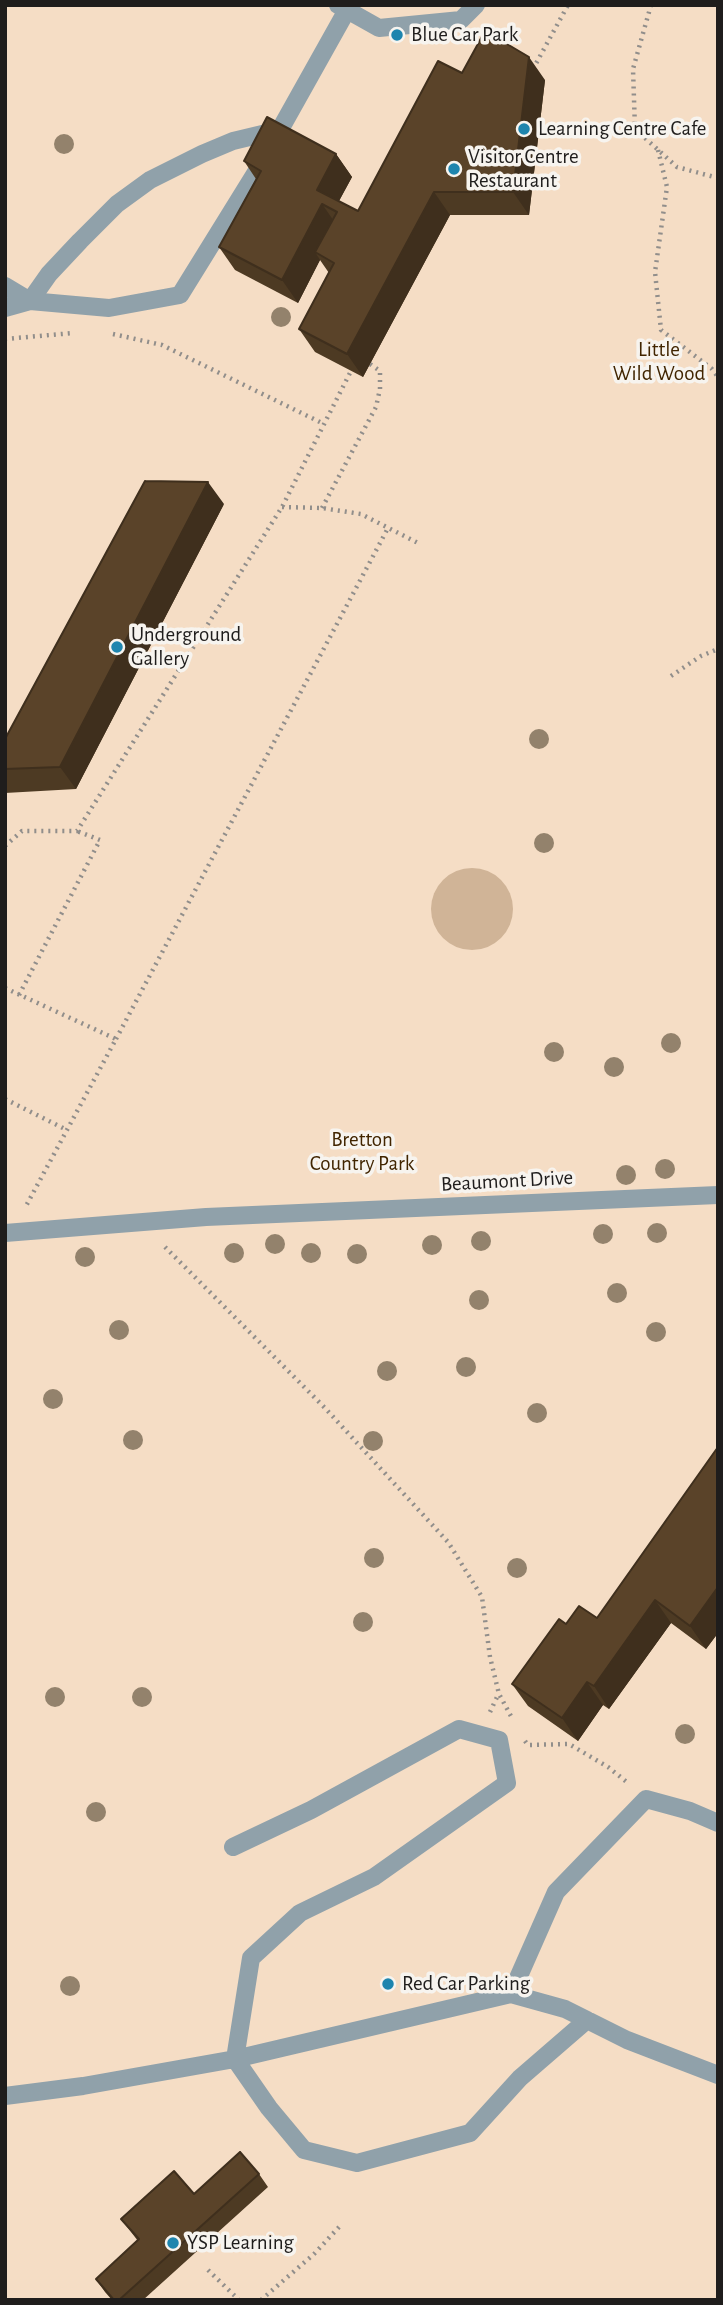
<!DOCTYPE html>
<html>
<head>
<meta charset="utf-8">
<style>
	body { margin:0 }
	#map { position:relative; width:723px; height:2305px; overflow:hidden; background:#f7f4ef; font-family:"Alegreya Sans",sans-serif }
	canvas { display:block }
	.frame { position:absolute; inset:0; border:7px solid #1f1d1c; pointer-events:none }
</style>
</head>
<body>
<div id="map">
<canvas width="723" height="2305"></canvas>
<div class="frame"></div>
</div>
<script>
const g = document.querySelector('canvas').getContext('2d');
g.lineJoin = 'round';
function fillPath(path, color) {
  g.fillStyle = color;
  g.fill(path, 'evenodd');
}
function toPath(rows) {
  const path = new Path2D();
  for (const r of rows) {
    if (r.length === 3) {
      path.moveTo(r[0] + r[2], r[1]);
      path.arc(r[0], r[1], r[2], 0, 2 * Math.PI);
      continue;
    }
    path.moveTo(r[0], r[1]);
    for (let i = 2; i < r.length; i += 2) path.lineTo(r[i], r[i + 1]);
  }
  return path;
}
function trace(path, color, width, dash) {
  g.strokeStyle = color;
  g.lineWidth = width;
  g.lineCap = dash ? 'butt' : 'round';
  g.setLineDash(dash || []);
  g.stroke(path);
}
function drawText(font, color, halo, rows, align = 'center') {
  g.font = font + ' "Alegreya Sans",sans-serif';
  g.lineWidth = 7;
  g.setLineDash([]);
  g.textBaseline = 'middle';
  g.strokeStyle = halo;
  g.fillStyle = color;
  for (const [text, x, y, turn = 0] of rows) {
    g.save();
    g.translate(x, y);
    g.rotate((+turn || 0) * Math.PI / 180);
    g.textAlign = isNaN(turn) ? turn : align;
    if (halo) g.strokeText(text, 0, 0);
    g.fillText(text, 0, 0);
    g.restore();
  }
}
fillPath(toPath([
	[5,5,718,5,718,2300,5,2300]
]), '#f5ddc5');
fillPath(toPath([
	[472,909,41]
]), '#d0b497');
trace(toPath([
	[651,5,633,69,635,129,677,167,718,178],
	[533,69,568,5],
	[658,150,667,187,655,272,661,330,712,369,718,377],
	[113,334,162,345,324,424],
	[5,339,73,333],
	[282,507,322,508,361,514,418,543],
	[322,508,376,407,380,389,380,371,370,364],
	[671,676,701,656,718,649],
	[5,846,22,831,77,831,282,507,351,371],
	[5,988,116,1039,26,1206],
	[19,995,100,840,77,831],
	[116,1039,388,528],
	[5,1099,67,1130],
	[165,1247,325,1408,448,1542,482,1597,490,1657,499,1694,512,1718],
	[490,1712,498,1695],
	[525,1741,528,1745,569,1744,608,1767,628,1783],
	[208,2270,239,2300],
	[261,2300,314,2254,340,2226]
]), '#918e8b', 4.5, [2, 5]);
trace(toPath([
	[338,5,379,28,461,20,476,5],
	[5,286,30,301,109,308,180,295,258,169,347,10],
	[5,308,30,301,49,274,80,241,117,204,150,180,202,154,233,141,279,130],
	[5,1233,206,1217,718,1195],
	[233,1847,311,1810,459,1729,499,1740,507,1783,374,1877,300,1913,251,1958,235,2059,269,2108,304,2150,357,2163,470,2133,520,2078,587,2020],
	[511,1994,556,1892,646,1799,690,1811,718,1823],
	[5,2096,83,2086,235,2059,511,1994,565,2009,627,2040,718,2075]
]), '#90a1aa', 18);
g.fillStyle = '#93826c';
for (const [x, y] of [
	[64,144],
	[281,317],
	[539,739],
	[544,843],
	[671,1043],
	[554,1052],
	[614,1067],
	[665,1169],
	[626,1175],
	[657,1233],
	[603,1234],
	[481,1241],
	[275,1244],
	[432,1245],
	[234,1253],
	[311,1253],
	[357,1254],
	[85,1257],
	[617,1293],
	[479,1300],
	[119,1330],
	[656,1332],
	[466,1367],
	[387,1371],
	[53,1399],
	[537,1413],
	[133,1440],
	[373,1441],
	[374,1558],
	[517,1568],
	[363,1622],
	[55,1697],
	[142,1697],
	[685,1734],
	[96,1812],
	[70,1986]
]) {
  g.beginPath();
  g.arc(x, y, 10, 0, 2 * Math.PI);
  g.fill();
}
fillPath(toPath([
	[462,73,545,80,529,215,450,215,363,377,315,352,299,329,329,273,320,260,298,303,235,270,219,247,256,179,244,161,336,154,352,177,339,201,358,211],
	[224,504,76,789,5,793,5,739],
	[718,1447,718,1633,706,1649,671,1623,609,1709,603,1705,578,1741,528,1706,512,1684,566,1624,597,1618],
	[259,2174,268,2187,143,2300,112,2300,105,2292,96,2279,138,2241,121,2219,194,2194]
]), '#4d3a23');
fillPath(toPath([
	[529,57,545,80,529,215,513,192],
	[336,154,352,177,334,210,317,190],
	[434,192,450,215,363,377,347,354],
	[322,204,338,227,315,252,320,260,298,303,282,280],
	[208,482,224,504,76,789,60,767],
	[718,1587,718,1633,706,1649,690,1626],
	[655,1600,671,1623,609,1709,594,1686],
	[587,1682,603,1705,578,1741,562,1718]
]), '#3f2f1d');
const building = toPath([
	[485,31,529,57,513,192,434,192,347,354,299,329,334,263,315,252,337,212,322,204,282,280,219,247,261,171,244,161,267,117,336,154,317,190,358,211,438,61,462,73,485,31],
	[145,481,208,482,60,767,5,769,5,739,145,481],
	[718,1447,718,1587,690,1626,655,1600,594,1686,587,1682,562,1718,512,1684,559,1619,566,1624,579,1606,597,1618,718,1447],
	[240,2152,259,2174,119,2300,114,2300,96,2279,139,2239,121,2219,174,2171,194,2194,240,2152]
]);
fillPath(building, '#5a4329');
trace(building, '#3f2f1d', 2);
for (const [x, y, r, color] of [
	[397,35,7,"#1e85ae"],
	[524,129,7,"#1e85ae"],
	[454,169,7,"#1e85ae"],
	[117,647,7,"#1e85ae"],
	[388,1984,7,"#1e85ae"],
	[173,2243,7,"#1e85ae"]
]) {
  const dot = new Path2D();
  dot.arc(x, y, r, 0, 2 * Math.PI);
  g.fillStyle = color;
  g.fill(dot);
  trace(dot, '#f7f4ef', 2.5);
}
drawText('21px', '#1f1d1c', '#f7f4ef', [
	["Blue Car Park",411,35],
	["Learning Centre Cafe",538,129],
	["Visitor Centre",468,157],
	["Restaurant",468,181],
	["Underground",131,635],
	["Gallery",131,659],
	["Red Car Parking",402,1984],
	["YSP Learning",187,2243]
], 'left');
drawText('21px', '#412500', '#f7f4ef', [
	["Little",659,350],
	["Wild Wood",659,374],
	["Bretton",362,1140],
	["Country Park",362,1164]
]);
drawText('21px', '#1f1d1c', '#f7f4ef', [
	["Beaumont Drive",507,1181,-3]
]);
</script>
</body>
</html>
